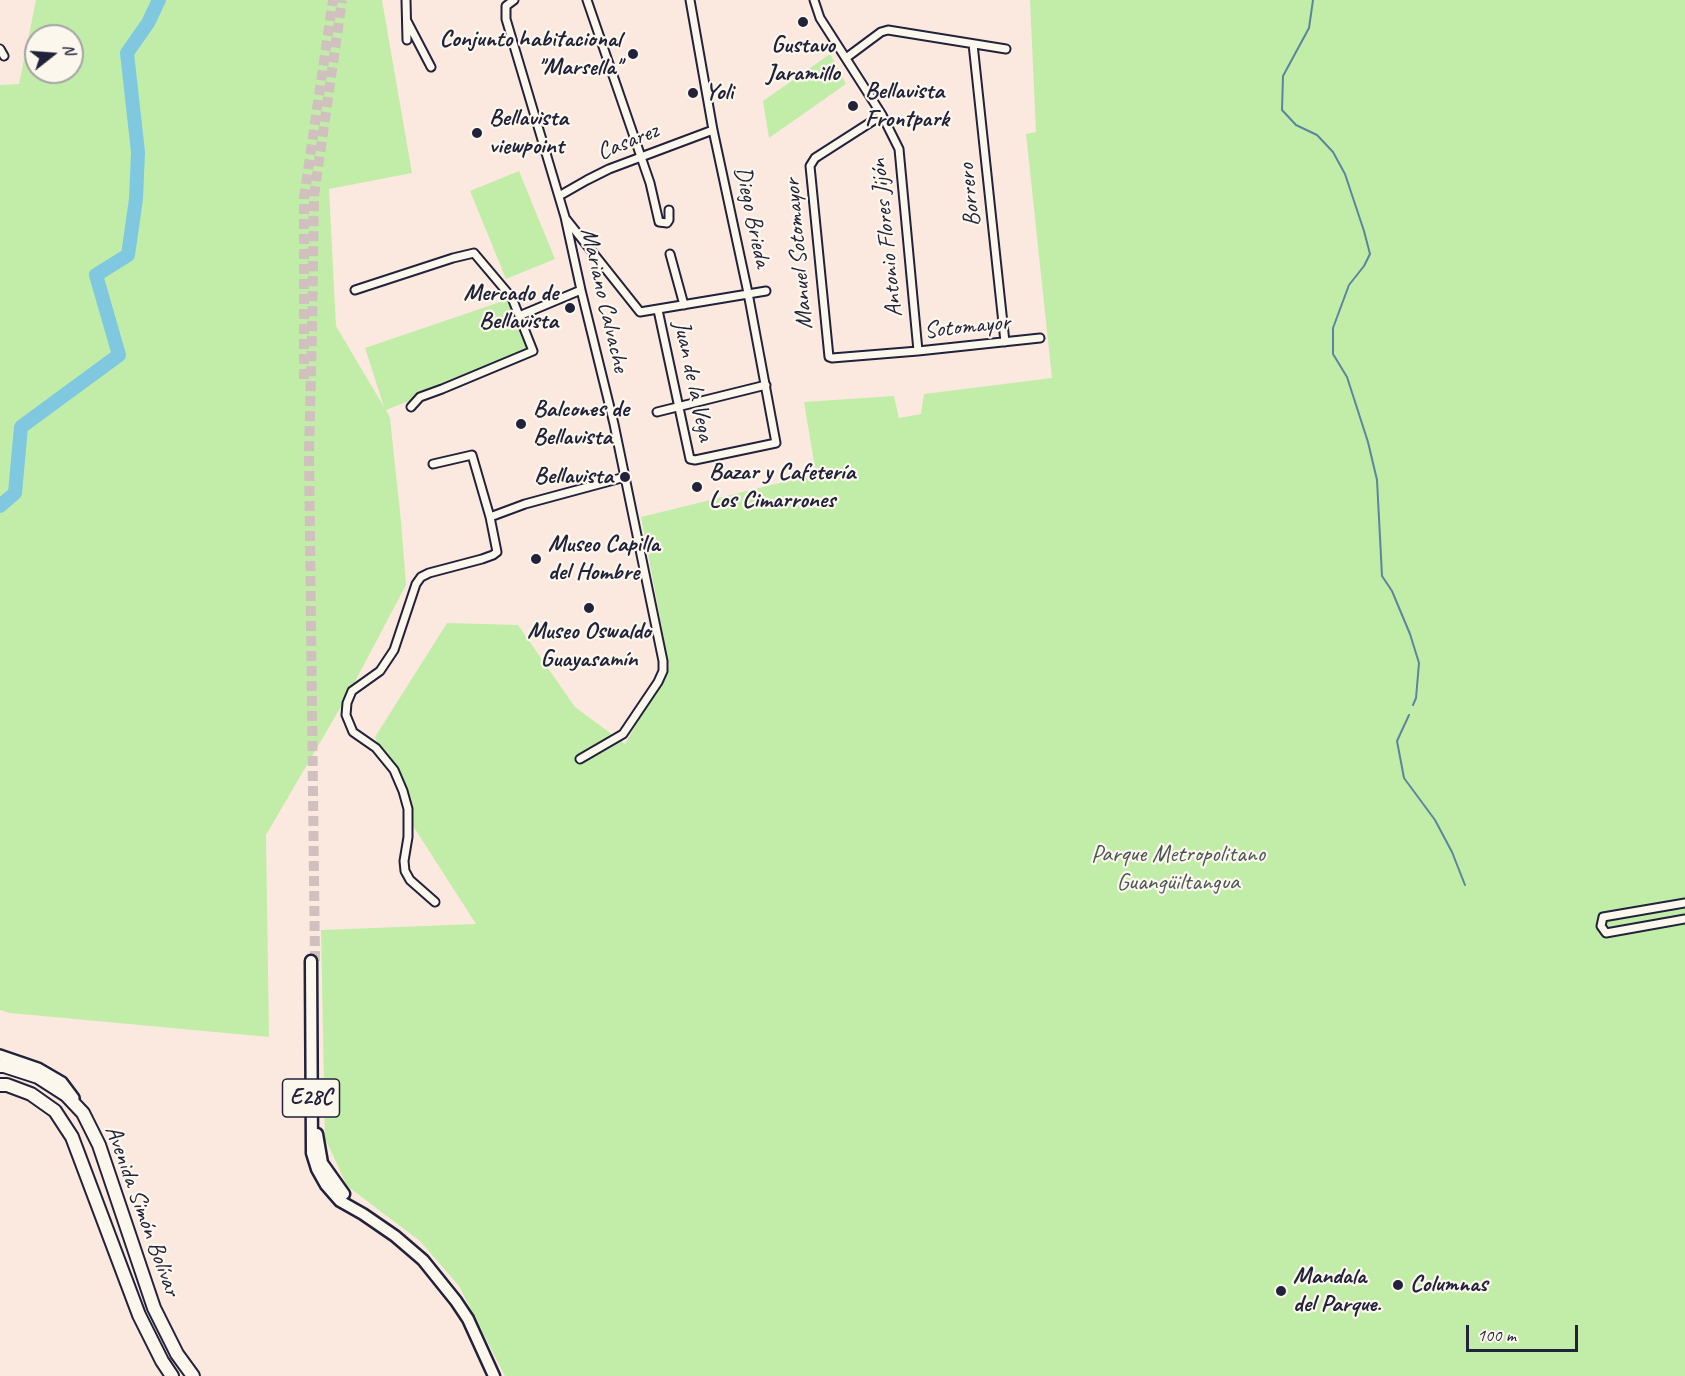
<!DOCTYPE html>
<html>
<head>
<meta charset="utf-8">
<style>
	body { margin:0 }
	#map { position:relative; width:1685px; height:1376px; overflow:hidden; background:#fbe9e0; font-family:Caveat,sans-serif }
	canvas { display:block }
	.north { position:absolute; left:24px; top:24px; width:60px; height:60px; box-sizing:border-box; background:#fbf7ec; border:2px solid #a4a2a5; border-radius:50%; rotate:73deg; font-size:16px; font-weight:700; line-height:24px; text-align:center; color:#22223b }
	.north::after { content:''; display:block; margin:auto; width:21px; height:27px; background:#22223b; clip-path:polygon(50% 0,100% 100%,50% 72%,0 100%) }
	.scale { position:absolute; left:1466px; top:1325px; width:112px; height:27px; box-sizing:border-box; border:3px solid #22223b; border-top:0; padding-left:8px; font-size:18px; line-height:21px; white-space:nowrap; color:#22223b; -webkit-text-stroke:4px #fbf7ec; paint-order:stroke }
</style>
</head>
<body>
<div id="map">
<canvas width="1685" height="1376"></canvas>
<div class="north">N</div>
<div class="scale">100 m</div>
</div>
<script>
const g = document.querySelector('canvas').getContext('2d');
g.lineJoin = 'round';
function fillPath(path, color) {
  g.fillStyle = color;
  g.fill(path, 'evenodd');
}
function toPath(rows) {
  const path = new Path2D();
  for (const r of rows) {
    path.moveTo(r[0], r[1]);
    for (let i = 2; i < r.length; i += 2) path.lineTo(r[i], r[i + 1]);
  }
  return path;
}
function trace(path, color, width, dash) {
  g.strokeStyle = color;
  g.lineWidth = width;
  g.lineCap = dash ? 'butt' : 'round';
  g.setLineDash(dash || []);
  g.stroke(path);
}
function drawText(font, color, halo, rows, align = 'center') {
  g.font = font + ' Caveat,sans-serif';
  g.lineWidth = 4.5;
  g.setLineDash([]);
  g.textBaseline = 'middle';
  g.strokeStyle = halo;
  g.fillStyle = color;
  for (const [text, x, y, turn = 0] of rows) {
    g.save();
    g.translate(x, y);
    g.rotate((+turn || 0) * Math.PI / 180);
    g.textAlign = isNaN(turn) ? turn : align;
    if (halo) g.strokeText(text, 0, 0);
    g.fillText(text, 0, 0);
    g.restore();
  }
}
fillPath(toPath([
	[36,0,382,0,412,173,329,189,336,326,384,407,365,348,512,298,531,352,386,410,390,418,401,521,406,585,349,693,266,835,269,1037,10,1013,0,1010,0,85,19,84],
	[36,36,72,36,72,72,36,72],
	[1030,0,1685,0,1685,1376,505,1376,459,1286,420,1241,347,1186,325,1138,321,930,476,924,413,826,375,737,447,623,518,625,575,707,625,744,669,666,641,517,816,474,804,402,894,396,899,418,921,414,924,394,1052,378,1026,134,1036,132],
	[830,54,846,84,769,138,763,101],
	[519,171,555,259,506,279,470,191]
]), '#c2eda9');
trace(toPath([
	[1313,0,1309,28,1283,76,1282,110,1296,125,1317,135,1333,152,1345,174,1364,231,1370,254,1364,266,1349,285,1333,328,1333,354,1347,377,1368,442,1377,480,1382,576,1392,591,1410,634,1419,663,1416,698,1413,705],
	[1409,715,1397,741,1404,778,1435,820,1452,852,1465,885]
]), '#5a869e', 2);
trace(toPath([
	[0,506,15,493,21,427,119,355,96,275,128,255,136,199,138,152,127,53,148,23,159,0]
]), '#80c8e0', 14);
trace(toPath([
	[304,379,304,198,333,0],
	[315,961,309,452,312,336,314,196,342,0]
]), '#d0c1bf', 10, [10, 5]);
const street = toPath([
	[406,0,407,40],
	[514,0,506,6,506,19,565,217,581,290,614,424,663,661,663,671,658,682,623,734,580,759],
	[587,0,650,183,659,222,667,223,669,220,669,210],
	[814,0,820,18,882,115,899,149,918,351],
	[407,21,431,67],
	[973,44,1005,342],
	[0,49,4,56],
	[846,58,881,32,888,30,1006,49],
	[882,115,815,158,810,166,829,357,832,358,918,351,1040,338],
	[559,196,587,180,609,169,713,130],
	[566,219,640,312,766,291],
	[670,254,684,305],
	[355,290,453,258,474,253,512,298,533,351,442,389,420,397,411,407],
	[658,310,690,459,695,460,776,443,748,293,713,130,690,0],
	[519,316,581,290],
	[657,412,766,385],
	[433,464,472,455,490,517,497,552,493,555,482,559,429,573,421,577,416,584,394,650,380,671,352,691,347,703,346,715,353,732,376,748,394,770,403,791,408,809,408,837,404,861,405,871,410,880,435,902],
	[490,517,525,504,625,477],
	[1685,903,1603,917,1601,926,1606,933,1685,919]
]);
const secondary = toPath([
	[0,1055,38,1068,62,1082,74,1098]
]);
const primary = toPath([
	[311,961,312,1153,317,1169,326,1185,340,1201,363,1214,395,1236,423,1260,456,1301,468,1319,494,1376],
	[317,1134,322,1163,344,1194]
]);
const highway = toPath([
	[0,1066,4,1066,38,1077,66,1095,83,1113,99,1145,154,1308,177,1354,193,1376],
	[0,1085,7,1085,31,1094,55,1111,72,1137,139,1315,162,1361,172,1376]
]);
trace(street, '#22223b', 11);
trace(secondary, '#22223b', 14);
trace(primary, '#22223b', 15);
trace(highway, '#22223b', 16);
trace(street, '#fbf7ec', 7);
trace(secondary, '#fbf7ec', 9);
trace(primary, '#fbf7ec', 10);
trace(highway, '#fbf7ec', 12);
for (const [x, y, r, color] of [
	[803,22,6,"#22223b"],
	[633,54,6,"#22223b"],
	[693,93,6,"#22223b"],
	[853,106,6,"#22223b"],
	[477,133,6,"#22223b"],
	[570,308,6,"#22223b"],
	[521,424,6,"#22223b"],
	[625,477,6,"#22223b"],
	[697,487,6,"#22223b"],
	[536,559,6,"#22223b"],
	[589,608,6,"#22223b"],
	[1398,1285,6,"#22223b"],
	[1281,1291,6,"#22223b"]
]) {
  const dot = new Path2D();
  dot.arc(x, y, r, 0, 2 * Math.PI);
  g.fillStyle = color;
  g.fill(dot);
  trace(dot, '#fbf7ec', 2);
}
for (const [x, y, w] of [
	[311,1098,57]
]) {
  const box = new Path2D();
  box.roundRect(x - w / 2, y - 19, w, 38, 4.5);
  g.fillStyle = '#fbf7ec';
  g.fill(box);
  trace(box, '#22223b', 1.5);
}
drawText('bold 22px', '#22223b', null, [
	["E28C",311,1098]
]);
drawText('bold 24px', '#22223b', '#fbf7ec', [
	["Conjunto habitacional",621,40,"right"],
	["\"Marsella\"",621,68,"right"],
	["Gustavo",803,46,"center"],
	["Jaramillo",803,74,"center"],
	["Bellavista",865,92],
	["Frontpark",865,120],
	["Yoli",705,93],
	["Bellavista",489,119],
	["viewpoint",489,147],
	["Mercado de",558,294,"right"],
	["Bellavista",558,322,"right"],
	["Balcones de",533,410],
	["Bellavista",533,438],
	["Bazar y Cafetería",709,473],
	["Los Cimarrones",709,501],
	["Bellavista",613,477,"right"],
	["Museo Capilla",548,545],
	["del Hombre",548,573],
	["Museo Oswaldo",589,632,"center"],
	["Guayasamín",589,660,"center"],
	["Mandala",1293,1277],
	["del Parque.",1293,1305],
	["Columnas",1410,1285]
], 'left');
drawText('24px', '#22223b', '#fbf7ec', [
	["Casarez",628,142,-22],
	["Borrero",970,195,-96],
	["Diego Brieda",752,217,78],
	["Antonio Flores Jijón",887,238,-96],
	["Manuel Sotomayor",799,254,-95],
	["Mariano Calvache",604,300,77],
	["Sotomayor",967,327,-6],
	["Juan de la Vega",693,381,78],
	["Avenida Simón Bolívar",142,1211,70]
]);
drawText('24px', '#4a5556', '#fbf7ec', [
	["Parque Metropolitano",1178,855],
	["Guangüiltangua",1178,883]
]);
</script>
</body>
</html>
